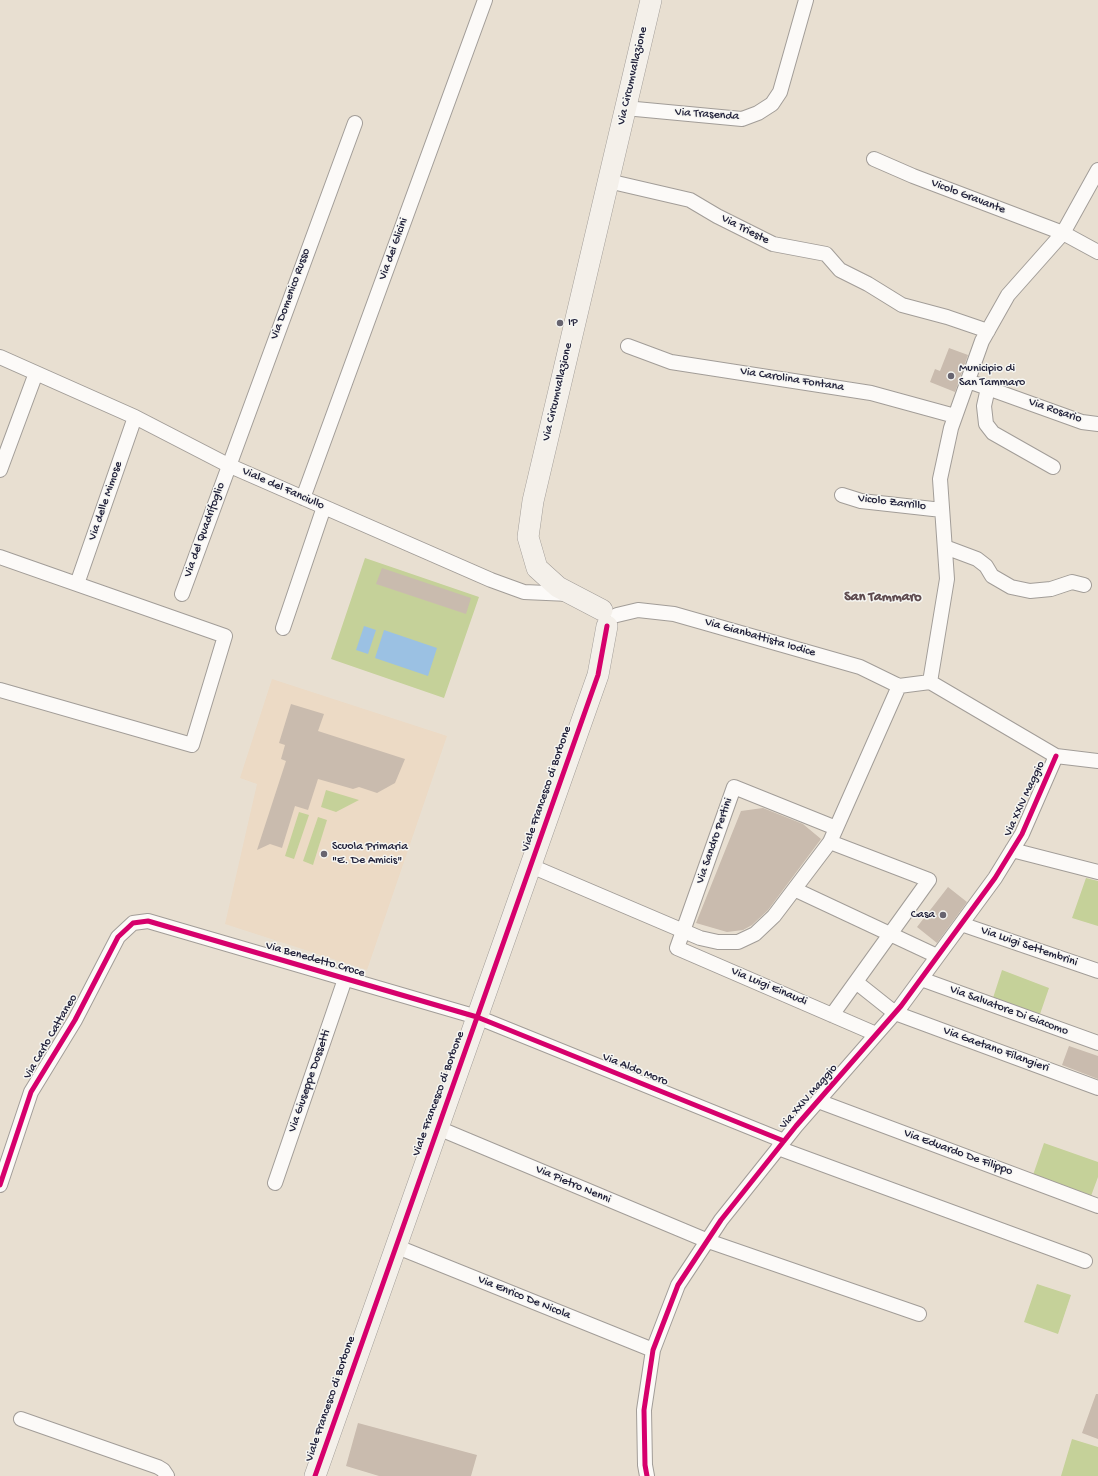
<!DOCTYPE html>
<html>
<head>
<meta charset="utf-8">
<style>
	body { margin:0 }
	canvas { display:block; background:#e8dfd1 }
</style>
</head>
<body>
<canvas width="1098" height="1476"></canvas>
<script>
const g = document.querySelector('canvas').getContext('2d');
g.lineJoin = 'round';
function fillPath(path, color) {
  g.fillStyle = color;
  g.fill(path, 'evenodd');
}
function toPath(rows) {
  const path = new Path2D();
  for (const r of rows) {
    path.moveTo(r[0], r[1]);
    for (let i = 2; i < r.length; i += 2) path.lineTo(r[i], r[i + 1]);
  }
  return path;
}
function trace(path, color, width, dash) {
  g.strokeStyle = color;
  g.lineWidth = width;
  g.lineCap = dash ? 'butt' : 'round';
  g.setLineDash(dash || []);
  g.stroke(path);
}
function drawText(font, color, halo, rows, align = 'center') {
  g.font = font + ' "Gochi Hand",sans-serif';
  g.lineWidth = 3;
  g.setLineDash([]);
  g.textBaseline = 'middle';
  g.strokeStyle = halo;
  g.fillStyle = color;
  for (const [text, x, y, turn = 0] of rows) {
    g.save();
    g.translate(x, y);
    g.rotate((+turn || 0) * Math.PI / 180);
    g.textAlign = isNaN(turn) ? turn : align;
    if (halo) g.strokeText(text, 0, 0);
    g.fillText(text, 0, 0);
    g.restore();
  }
}
fillPath(toPath([
	[272,679,447,736,367,970,225,924,257,784,240,778]
]), '#ecdac5');
fillPath(toPath([
	[365,558,479,597,444,698,331,659],
	[326,790,359,800,336,812,321,807],
	[299,812,309,815,294,859,285,856],
	[318,817,327,820,313,865,303,861],
	[1086,878,1098,881,1098,926,1072,918],
	[1002,970,1049,988,1039,1017,992,1001],
	[1044,1143,1098,1162,1098,1177,1091,1196,1033,1175],
	[1037,1284,1071,1295,1058,1334,1024,1322],
	[1072,1439,1098,1447,1098,1476,1061,1476]
]), '#c5d199');
fillPath(toPath([
	[364,626,376,630,368,654,356,650],
	[384,630,437,648,428,676,375,658]
]), '#9bc1e3');
fillPath(toPath([
	[949,348,968,355,955,392,930,382,935,369,940,371],
	[382,568,471,598,466,614,376,584],
	[291,704,324,714,318,731,405,759,395,783,377,793,359,787,353,789,318,779,308,810,295,806,282,848,270,844,257,850,286,761,281,759,285,745,279,743],
	[763,808,803,824,821,839,768,910,752,925,743,930,727,932,696,923,741,811],
	[948,887,967,902,937,943,917,927],
	[1069,1046,1098,1056,1098,1079,1062,1065],
	[1096,1394,1098,1394,1098,1439,1082,1433],
	[358,1423,477,1455,471,1476,379,1476,346,1466]
]), '#c9bbae');
const street = toPath([
	[625,108,742,119,758,113,772,104,780,92,806,0],
	[874,159,913,176,1063,233,1098,252],
	[608,181,690,200,717,216,773,244,826,254,840,270,868,284,902,305,947,317,988,331],
	[628,346,671,362,871,393,955,416],
	[0,357,135,417,228,465,491,580,524,592,569,594],
	[968,381,1082,422,1098,424],
	[988,388,984,406,986,424,993,433,1053,467],
	[0,470,36,373],
	[842,495,861,501,942,510],
	[303,498,485,0],
	[945,547,977,559,986,566,992,576,1011,587,1030,591,1051,589,1072,582,1084,585],
	[0,557,225,636,192,745,0,690],
	[77,584,135,417],
	[182,594,355,123],
	[617,615,638,610,674,614,860,667,899,686],
	[283,628,324,507],
	[930,682,947,579,940,479,951,428,982,341,1008,295,1063,233,1098,170],
	[899,686,930,682,1056,756,1098,761],
	[836,828,734,787,677,948,876,1034],
	[830,842,929,880,832,1015],
	[1012,850,1098,872],
	[531,866,700,938,718,942,738,942,755,934,774,916,830,842,899,686],
	[796,890,937,956],
	[961,924,1098,971],
	[921,979,1098,1043],
	[856,982,895,1013,1098,1088],
	[818,1101,1098,1206],
	[438,1128,708,1241,919,1314],
	[778,1148,1085,1261],
	[275,1183,345,979],
	[0,1185,31,1092,75,1020,118,937,133,923,148,921,477,1017,784,1141],
	[395,1246,653,1350],
	[21,1419,158,1467,163,1470,167,1476],
	[647,1476,645,1465,644,1410,653,1350,678,1285,721,1220,796,1126,901,1006,995,878,1022,834,1056,756]
]);
const secondary = toPath([
	[602,610,558,587,537,568,528,537,533,501,651,0],
	[315,1476,598,675,607,626]
]);
trace(street, '#a29d98', 16);
trace(secondary, '#a29d98', 22);
trace(street, '#fcfaf8', 14);
trace(secondary, '#f4f0ea', 21);
trace(toPath([
	[0,1185,31,1092,75,1020,118,937,133,923,148,921,477,1017,784,1141],
	[315,1476,598,675,607,626],
	[647,1476,645,1465,644,1410,653,1350,678,1285,721,1220,796,1126,901,1006,995,878,1022,834,1056,756]
]), '#d6006c', 5);
for (const [x, y, r, color] of [
	[560,323,4,"#676470"],
	[951,376,4,"#676470"],
	[324,854,4,"#676470"],
	[943,915,4,"#676470"]
]) {
  const dot = new Path2D();
  dot.arc(x, y, r, 0, 2 * Math.PI);
  g.fillStyle = color;
  g.fill(dot);
  trace(dot, '#f6f6f2', 1.5);
}
drawText('12px', '#22223b', '#f6f6f2', [
	["Via Circumvallazione",633,76,-77],
	["Via Trasenda",707,115,4],
	["Vicolo Gravante",968,197,21],
	["Via Trieste",745,230,27],
	["Via dei Glicini",394,249,-70],
	["Via Domenico Russo",291,294,-70],
	["Via Carolina Fontana",792,380,9],
	["Via Circumvallazione",558,392,-77],
	["Via Rosario",1055,411,19],
	["Viale del Fanciullo",283,489,24],
	["Via delle Mimose",106,501,-71],
	["Vicolo Zarrillo",892,503,7],
	["Via del Quadrifoglio",205,530,-70],
	["Via Gianbattista Iodice",760,638,16],
	["Viale Francesco di Borbone",547,789,-71],
	["Via XXIV Maggio",1025,799,-65],
	["Via Sandro Pertini",715,841,-71],
	["Via Luigi Settembrini",1029,947,19],
	["Via Benedetto Croce",315,960,16],
	["Via Luigi Einaudi",769,987,23],
	["Via Salvatore Di Giacomo",1009,1011,20],
	["Via Carlo Cattaneo",51,1037,-60],
	["Via Gaetano Filangieri",996,1050,20],
	["Via Aldo Moro",635,1070,22],
	["Via Giuseppe Dossetti",310,1081,-71],
	["Viale Francesco di Borbone",439,1094,-70],
	["Via XXIV Maggio",809,1097,-49],
	["Via Eduardo De Filippo",958,1153,20],
	["Via Pietro Nenni",573,1185,23],
	["Via Enrico De Nicola",524,1298,22],
	["Viale Francesco di Borbone",331,1399,-71]
]);
drawText('12px', '#22223b', '#f6f6f2', [
	["IP",568,323],
	["Municipio di",959,369],
	["San Tammaro",959,383],
	["Scuola Primaria",332,847],
	["\"E. De Amicis\"",332,861],
	["Casa",935,915,"right"]
], 'left');
drawText('bold 14px', '#5e4b4f', '#f6f6f2', [
	["San Tammaro",883,598]
]);
</script>
</body>
</html>
